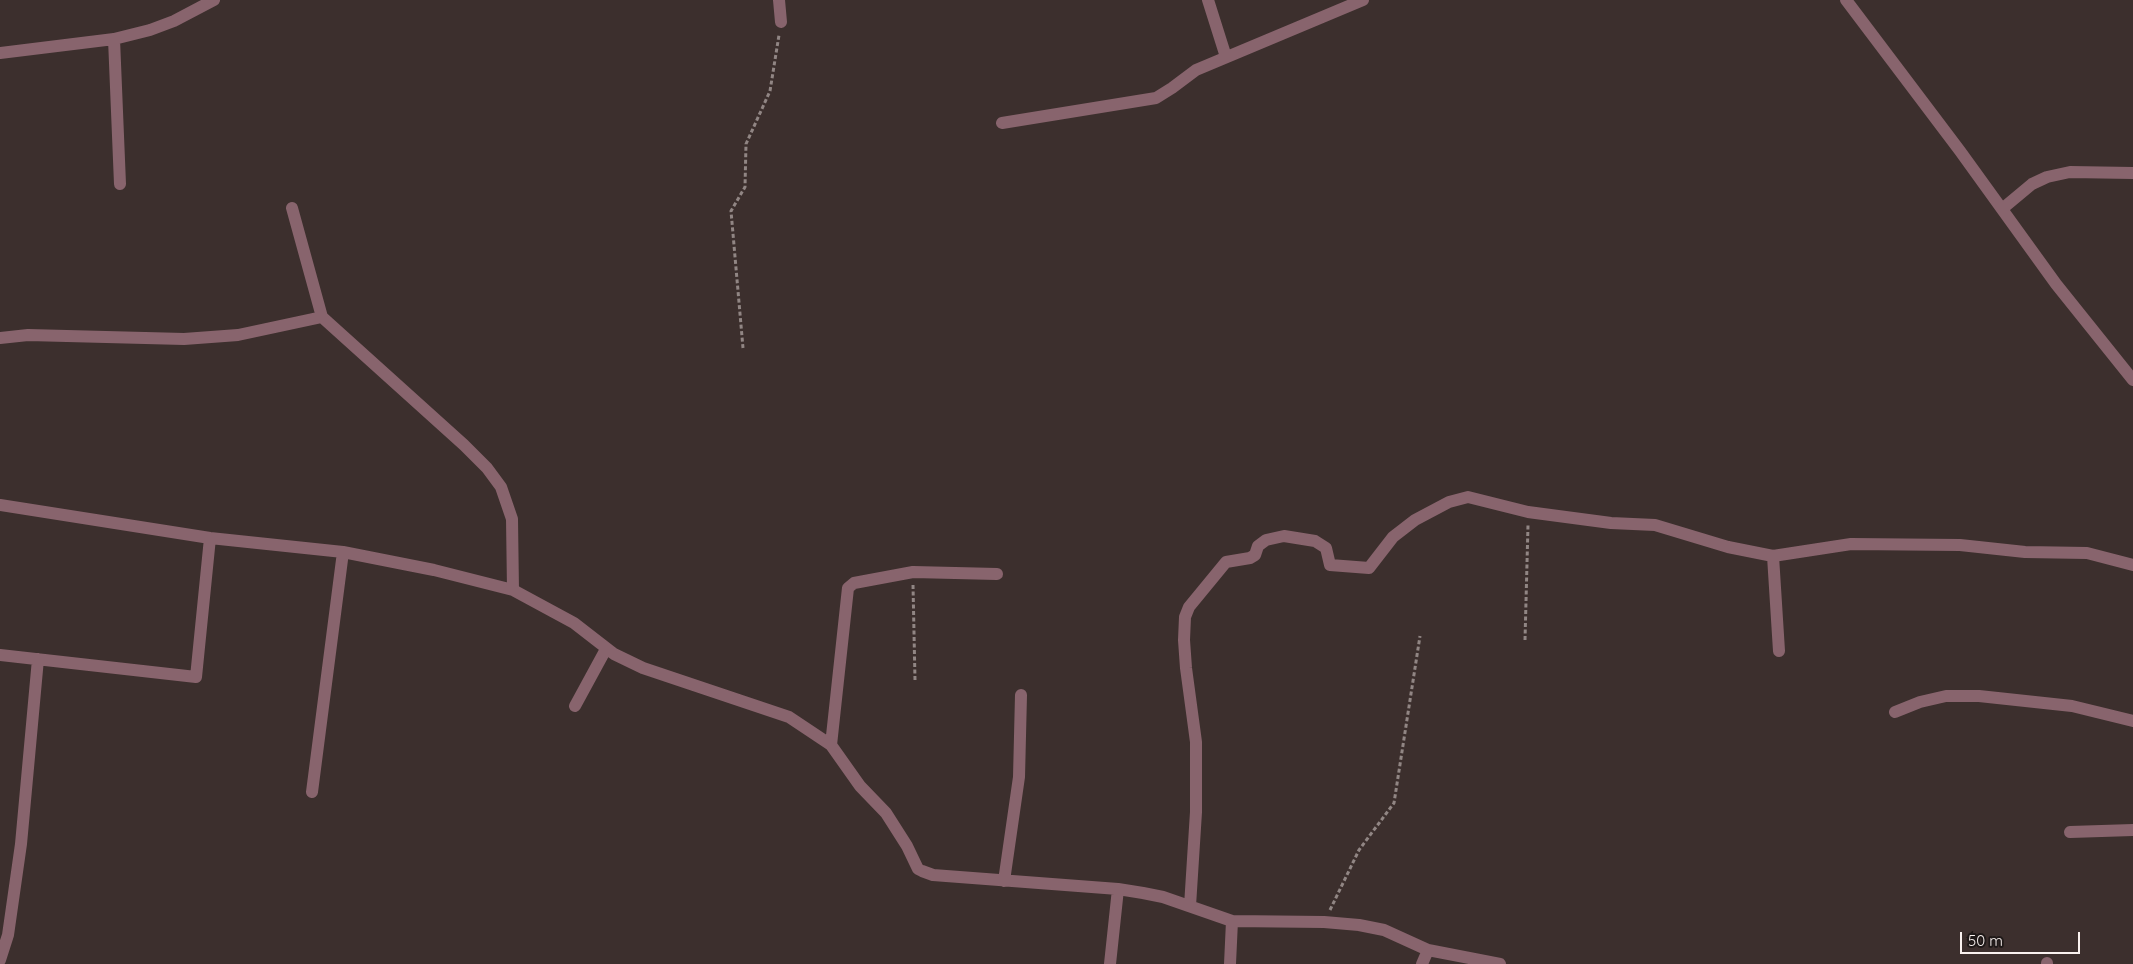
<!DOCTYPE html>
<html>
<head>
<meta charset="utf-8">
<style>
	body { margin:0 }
	#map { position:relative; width:2133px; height:964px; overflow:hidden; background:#3c2f2d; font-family:Quicksand,sans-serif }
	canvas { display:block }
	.scale { position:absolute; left:1960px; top:932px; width:120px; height:22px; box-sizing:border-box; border:2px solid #f9f1ef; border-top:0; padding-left:6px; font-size:15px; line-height:18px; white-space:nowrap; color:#f9f1ef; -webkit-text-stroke:4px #1f1918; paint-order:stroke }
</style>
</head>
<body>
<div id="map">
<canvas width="2133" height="964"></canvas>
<div class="scale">50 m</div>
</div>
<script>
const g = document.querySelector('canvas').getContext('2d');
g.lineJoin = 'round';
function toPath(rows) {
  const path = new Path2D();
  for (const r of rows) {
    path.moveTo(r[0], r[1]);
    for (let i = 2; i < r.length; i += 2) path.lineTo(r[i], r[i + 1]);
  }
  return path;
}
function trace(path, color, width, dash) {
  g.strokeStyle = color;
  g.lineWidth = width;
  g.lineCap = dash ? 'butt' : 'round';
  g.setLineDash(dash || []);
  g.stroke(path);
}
trace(toPath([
	[743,348,731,211,745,187,746,144,770,91,779,35],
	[913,585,915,680],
	[1525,640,1528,525],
	[1330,910,1359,850,1394,803,1420,636]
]), '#918684', 3, [4, 2.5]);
trace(toPath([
	[779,0,781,22],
	[1208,0,1226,57],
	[1846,0,1960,151,2056,284,2133,380],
	[114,39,120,184],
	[0,53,114,39,150,30,174,21,214,0],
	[1002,123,1156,98,1172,88,1196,70,1363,0],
	[292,208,322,317,464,445,487,468,501,487,512,519,513,590],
	[2002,209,2032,184,2047,177,2070,172,2133,173],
	[0,338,28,335,184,339,238,335,322,317],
	[0,505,210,538,343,552,434,570,513,590,574,623,614,654,643,668,789,717,831,745,860,786,886,813,907,846,918,869,922,871,933,875,1118,889,1143,893,1163,897,1232,921,1324,922,1359,925,1384,930,1428,950,1500,964],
	[1773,556,1779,651],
	[0,655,196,677,210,538],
	[575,706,606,649],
	[1895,712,1920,702,1946,696,1979,696,2072,706,2133,721],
	[831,745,848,588,854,583,913,572,997,574],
	[312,792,343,552],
	[2070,832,2133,830],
	[1004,881,1019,777,1021,695],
	[1190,906,1196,812,1196,742,1186,668,1184,640,1185,617,1189,607,1226,562,1250,558,1255,555,1258,546,1266,540,1284,536,1315,541,1326,548,1330,565,1369,568,1393,537,1415,520,1449,502,1468,497,1528,512,1611,523,1655,525,1728,547,1773,556,1851,544,1960,545,2025,552,2087,553,2133,565],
	[0,960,8,935,21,844,38,659],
	[1110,964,1118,889],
	[1230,964,1232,921],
	[1422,964,1428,950],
	[2047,964,2047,963]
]), '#88646d', 12);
</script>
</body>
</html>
